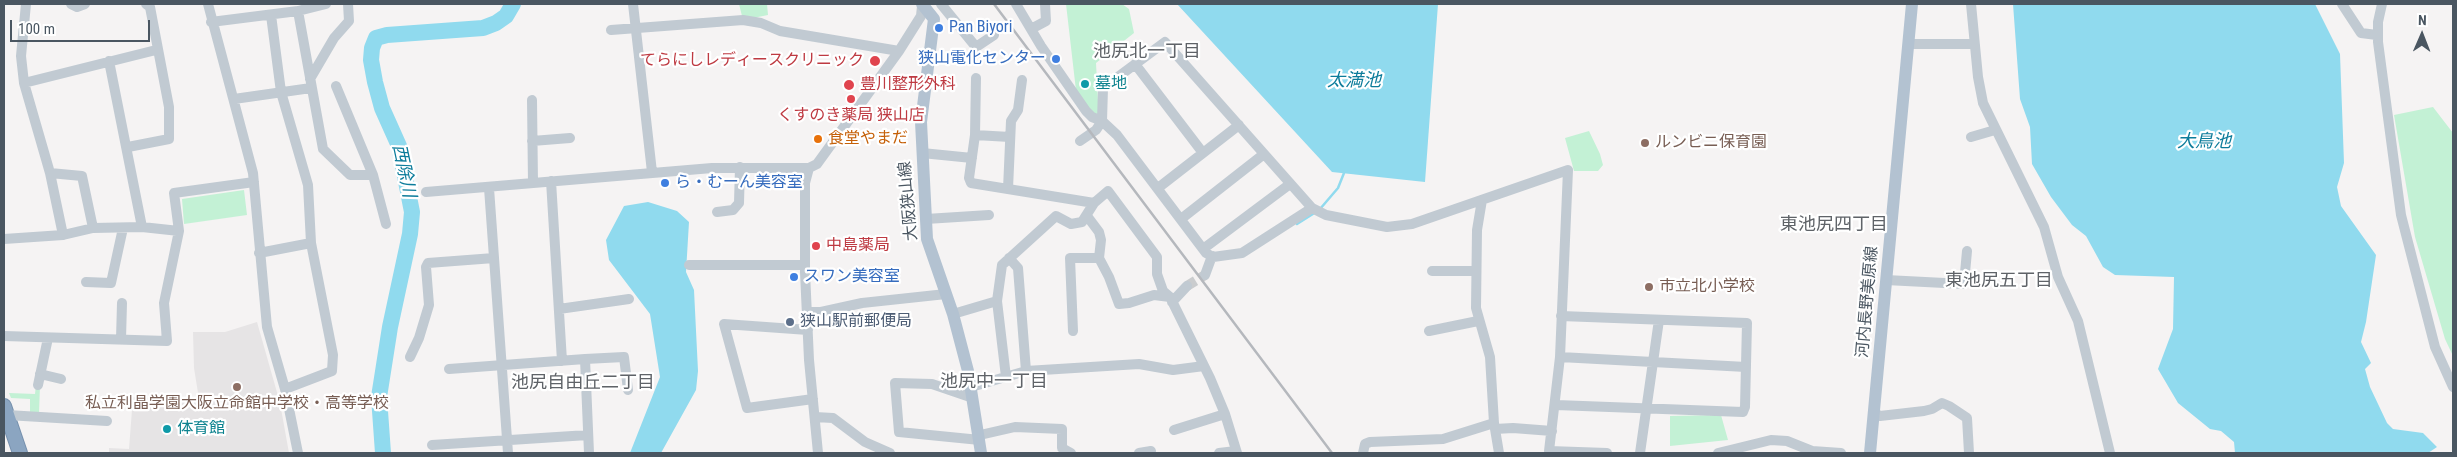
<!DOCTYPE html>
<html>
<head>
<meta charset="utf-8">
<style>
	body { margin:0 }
	#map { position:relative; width:2457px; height:457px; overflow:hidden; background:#f5f3f3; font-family:"Roboto Condensed",sans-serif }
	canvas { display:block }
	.frame { position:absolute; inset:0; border:5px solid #4a5661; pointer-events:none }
	.north { position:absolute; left:2397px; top:10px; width:50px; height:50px; -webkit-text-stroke:4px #fff; paint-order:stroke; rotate:1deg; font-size:14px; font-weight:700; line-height:20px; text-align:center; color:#4a5661 }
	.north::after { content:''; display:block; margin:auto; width:18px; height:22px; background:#4a5661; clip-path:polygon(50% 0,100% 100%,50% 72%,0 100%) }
	.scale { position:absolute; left:10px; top:20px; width:140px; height:22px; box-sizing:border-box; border:2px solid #4a5661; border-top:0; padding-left:6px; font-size:15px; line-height:18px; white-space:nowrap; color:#4a5661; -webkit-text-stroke:4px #fff; paint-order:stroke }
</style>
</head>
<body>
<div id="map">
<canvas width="2457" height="457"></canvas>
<div class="frame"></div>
<div class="north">N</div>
<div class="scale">100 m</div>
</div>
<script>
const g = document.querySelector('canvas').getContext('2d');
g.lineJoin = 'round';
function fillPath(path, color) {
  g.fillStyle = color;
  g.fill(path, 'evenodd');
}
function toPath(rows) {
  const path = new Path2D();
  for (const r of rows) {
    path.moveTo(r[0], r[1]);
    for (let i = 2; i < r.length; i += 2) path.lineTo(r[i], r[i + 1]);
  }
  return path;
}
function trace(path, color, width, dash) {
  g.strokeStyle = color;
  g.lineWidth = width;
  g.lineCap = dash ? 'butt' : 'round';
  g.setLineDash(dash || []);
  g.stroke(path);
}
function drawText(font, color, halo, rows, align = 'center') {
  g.font = font + ' "Roboto Condensed","Noto Sans JP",sans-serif';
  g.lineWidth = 4.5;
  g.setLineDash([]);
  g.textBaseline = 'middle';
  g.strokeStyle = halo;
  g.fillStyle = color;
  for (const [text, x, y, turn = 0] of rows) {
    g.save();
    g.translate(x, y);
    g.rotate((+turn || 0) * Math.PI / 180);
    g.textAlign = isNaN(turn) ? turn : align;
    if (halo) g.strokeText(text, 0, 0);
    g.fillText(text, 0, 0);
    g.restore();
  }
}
fillPath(toPath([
	[257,322,280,403,289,453,109,453,109,448,129,449,133,397,199,399,194,368,193,332,225,332]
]), '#e6e4e5');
fillPath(toPath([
	[739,4,767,4,768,15,743,20],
	[1066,4,1122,4,1129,9,1134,33,1096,63,1099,119,1077,99],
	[2433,107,2453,133,2453,356,2445,339,2415,237,2394,115],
	[1589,131,1600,154,1603,165,1598,171,1574,171,1565,138],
	[244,190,247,215,184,224,182,199],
	[36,385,40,385,39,413,30,412,30,399,11,398,9,393,35,394],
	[1721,415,1728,440,1670,446,1670,416]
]), '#c3f1d5');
fillPath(toPath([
	[1177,4,1438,4,1425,182,1332,172],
	[2013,4,2315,4,2340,54,2344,163,2337,187,2341,206,2376,255,2366,322,2361,342,2371,363,2365,369,2370,387,2387,423,2393,429,2423,433,2437,447,2428,453,2235,453,2234,442,2221,431,2210,429,2178,403,2158,369,2173,329,2174,277,2115,275,2103,267,2086,236,2072,225,2051,197,2032,164,2030,127,2020,99],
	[648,202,677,211,689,222,686,272,694,290,698,371,696,390,661,453,630,453,660,377,650,314,609,260,606,240,624,206]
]), '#90daee');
trace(toPath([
	[1320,209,1338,188,1344,173],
	[1297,224,1316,212]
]), '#90daee', 2.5);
trace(toPath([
	[383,453,379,397,390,327,410,234,412,212,399,146,382,108,375,82,371,60,372,48,376,38,387,35,483,28,496,23,506,16,513,4]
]), '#90daee', 16);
trace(toPath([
	[1187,286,1205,275]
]), '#caccce', 10, [10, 5]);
const highway = toPath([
	[4,406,20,453]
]);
trace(highway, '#7690ad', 16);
trace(toPath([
	[26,4,21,56,24,83,50,173,63,235],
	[71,4,77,7,85,4],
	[208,4,253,173,267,327,285,389,298,453],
	[633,4,652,172],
	[941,4,976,47,994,35],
	[1016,4,1041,46,1086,111,1092,117,1102,121,1117,135,1206,253,1213,257,1242,253,1312,208],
	[1971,4,1978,77,1983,103,2044,227,2058,277,2078,321,2110,453],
	[2342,4,2361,33,2377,35],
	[2382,4,2378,22,2378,42,2401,215,2435,347,2453,387],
	[298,11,323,149,350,175,373,175],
	[211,22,298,11,326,4],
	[1031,29,1046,21,1045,4],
	[611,30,743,20,761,23,780,31,899,51],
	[1908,44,1974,44],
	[109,61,142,227],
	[1135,64,1203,153],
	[976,78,975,135,969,178,971,183,1094,203],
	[310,79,334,38,349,21,348,4],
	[24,83,156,50],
	[336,86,373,175,386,224],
	[234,99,311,88],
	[532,100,533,183],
	[975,135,1010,137],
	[1971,137,1995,130],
	[532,141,570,138],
	[1080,141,1096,130,1102,121,1103,88,1165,42,1312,208,1326,215,1387,227,1412,224,1568,170,1560,357,1549,451,1607,453],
	[128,147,169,139,169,107,150,7,146,4],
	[922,153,972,158],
	[809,168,805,183,805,272,809,360,818,453],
	[50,173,82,176,93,228],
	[551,181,562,361],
	[489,188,508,453],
	[1158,188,1239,125],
	[1008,189,1011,121,1018,110,1022,80],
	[426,192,712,168,809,168,817,164,899,51,921,16,922,6],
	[1482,200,1477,230,1476,308,1490,357,1494,423,1499,453],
	[717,212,733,210,739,203,740,167],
	[926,219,989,215],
	[1181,219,1264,154],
	[4,239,63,235,93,228,142,227,179,231,174,193,254,182],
	[1203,249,1290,184],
	[259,253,311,243,308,185,281,92,271,15],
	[1009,258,1018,268,1026,371],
	[1099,258,1109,277,1119,304,1129,303,1154,295,1170,297],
	[689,265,805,265],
	[1432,271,1476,271],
	[1205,275,1212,256],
	[1886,280,1964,284,1967,251],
	[86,282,111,283,123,228],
	[997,301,1006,377],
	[1172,302,1187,286],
	[559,309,629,299],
	[807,312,821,312,862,303,946,294],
	[953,314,997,301,1002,265,1056,216,1071,224,1082,222,1094,203,1108,191,1157,257,1157,274,1163,291,1170,297,1210,378,1225,414,1237,453],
	[808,330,724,324,747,408,813,399],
	[1073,331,1070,258,1099,258,1101,240,1099,232,1087,216],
	[1429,331,1478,321],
	[4,336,167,341,164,303,179,231],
	[121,339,122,303],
	[410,357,419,338,429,305,426,267,428,263,494,258],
	[1560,357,1746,367],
	[585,359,624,357,628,390],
	[449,369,585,359,589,453],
	[40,374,61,379],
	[38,385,48,338],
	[971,387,1026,371,1139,364,1173,370,1204,366],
	[285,389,332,371,333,355,311,243],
	[973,398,932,384,895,383,899,432,980,440],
	[1556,405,1743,412,1745,407,1747,323,1561,316],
	[1874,413,1880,416,1924,411,1932,409,1942,403,1949,406,1967,418,1969,453],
	[7,415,107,421],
	[815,417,833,418,865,442,890,453],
	[1495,429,1513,428,1552,431],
	[1174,430,1225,414],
	[980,435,1015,427,1062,429,1062,448,1071,453],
	[432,445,588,435],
	[1139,453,1151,451],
	[1219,453,1236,451,1236,453],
	[1363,453,1365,444,1370,442,1443,439,1494,423],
	[1640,453,1659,320],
	[1718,453,1771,440,1787,441,1812,451,1841,453]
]), '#c1cad2', 10);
trace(toPath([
	[922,4,934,19,921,122,927,239,953,314,968,371,981,453],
	[1870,453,1912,4]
]), '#b3c2d1', 12);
trace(highway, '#8ba5c1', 14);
trace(toPath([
	[994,4,1332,453]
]), '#b5b8bd', 2.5);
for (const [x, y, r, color] of [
	[939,28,5,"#3f7fe0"],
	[1056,59,5,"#3f7fe0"],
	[875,61,6,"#e0444e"],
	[1085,84,5,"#0f9aa8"],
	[849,85,6,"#e0444e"],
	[851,99,5,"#e0444e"],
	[818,139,5,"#e8710a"],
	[1645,143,5,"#8d6e63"],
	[665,183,5,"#3f7fe0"],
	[816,246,5,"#e0444e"],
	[794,277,5,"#3f7fe0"],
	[1649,287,5,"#8d6e63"],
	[790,322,5,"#5c6f8a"],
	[237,387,5,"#8d6e63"],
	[167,429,5,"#0f9aa8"]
]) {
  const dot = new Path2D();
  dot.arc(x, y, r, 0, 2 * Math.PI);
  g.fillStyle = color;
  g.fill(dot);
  trace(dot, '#fff', 2);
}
drawText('16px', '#366cbe', '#fff', [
	["Pan Biyori",949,28],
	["狭山電化センター",1046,59,"right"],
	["ら・むーん美容室",675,183],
	["スワン美容室",804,277]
], 'left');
drawText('16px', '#be3a42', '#fff', [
	["てらにしレディースクリニック",864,61,"right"],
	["豊川整形外科",860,85],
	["くすのき薬局 狭山店",851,116,"center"],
	["中島薬局",826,246]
], 'left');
drawText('16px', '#0d838f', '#fff', [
	["墓地",1095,84],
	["体育館",177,429]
], 'left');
drawText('16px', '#c56008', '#fff', [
	["食堂やまだ",828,139]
], 'left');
drawText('16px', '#785e54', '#fff', [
	["ルンビニ保育園",1655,143],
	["市立北小学校",1659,287],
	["私立利晶学園大阪立命館中学校・高等学校",237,404,"center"]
], 'left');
drawText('16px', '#4a5661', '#fff', [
	["大阪狭山線",909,201,-95],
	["河内長野美原線",1868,302,-85]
]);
drawText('16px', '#4e5e75', '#fff', [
	["狭山駅前郵便局",800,322]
], 'left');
drawText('18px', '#5f6368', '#fff', [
	["池尻北一丁目",1147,52],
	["東池尻四丁目",1834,225],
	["東池尻五丁目",1999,281],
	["池尻中一丁目",994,382],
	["池尻自由丘二丁目",583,383]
]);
drawText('italic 18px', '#0c7c9b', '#fff', [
	["太満池",1354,81],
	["大鳥池",2204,142],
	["西除川",403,171,78]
]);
</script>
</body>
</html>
